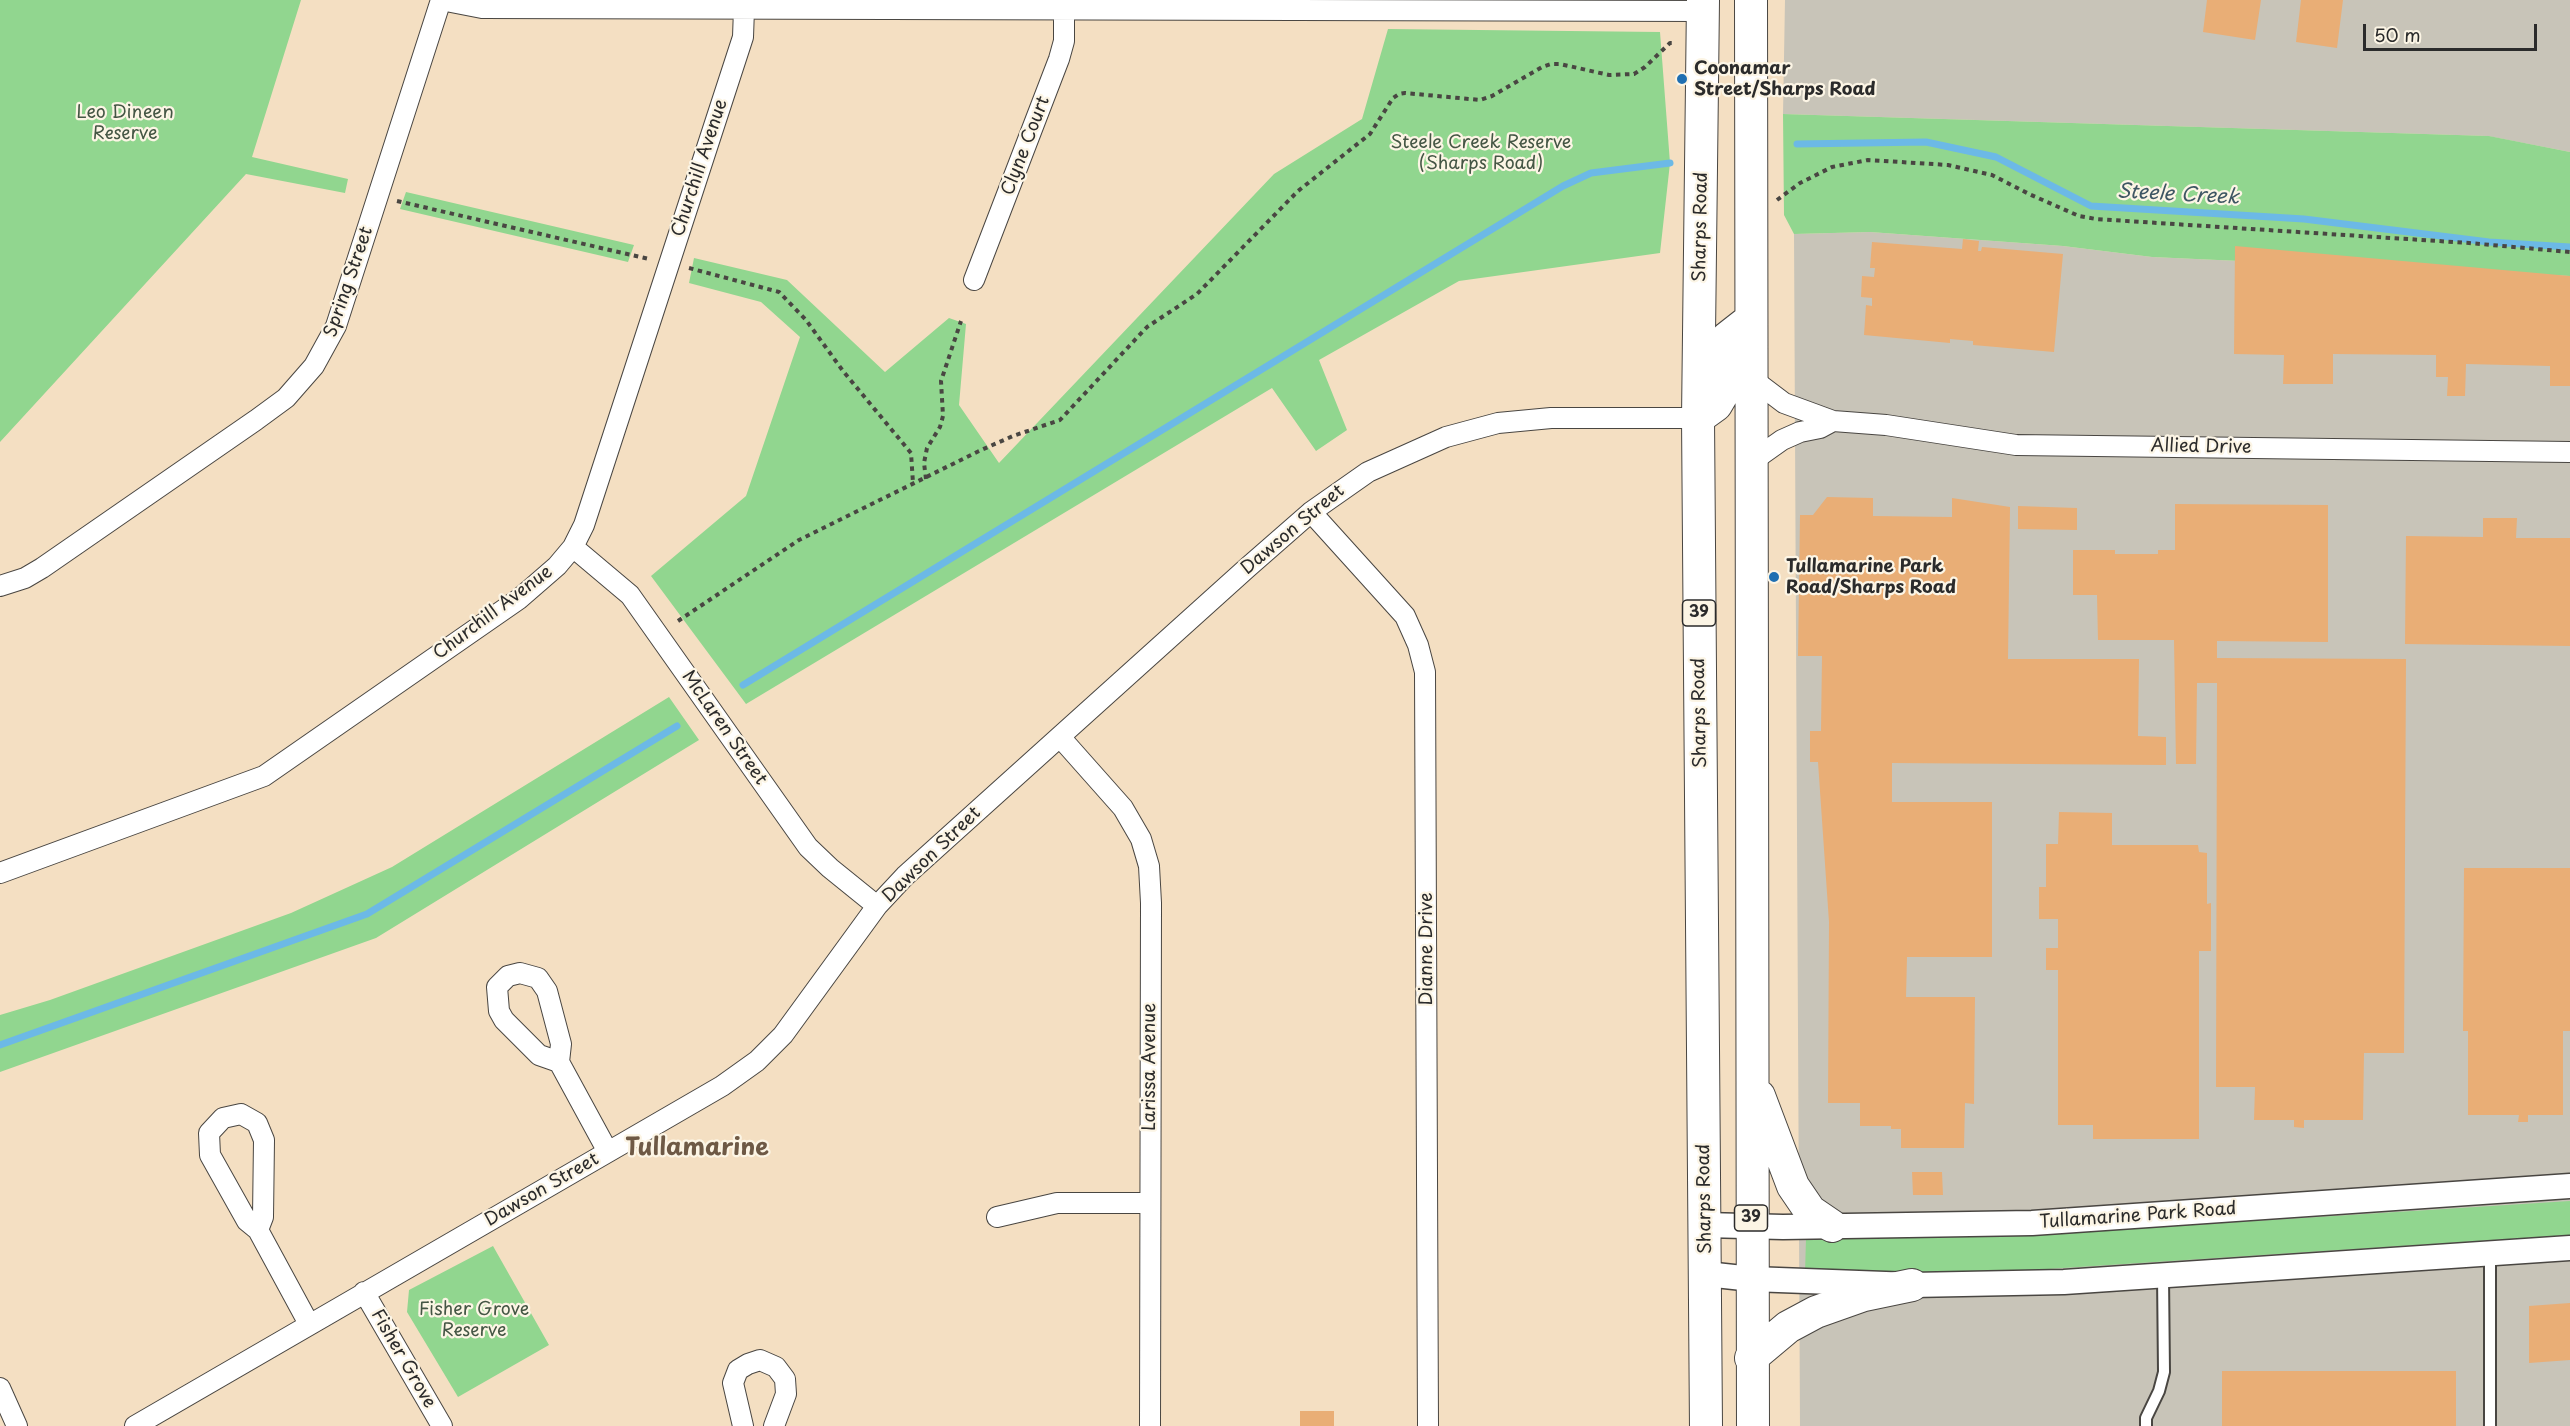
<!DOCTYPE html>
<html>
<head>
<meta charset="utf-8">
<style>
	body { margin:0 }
	#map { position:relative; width:2570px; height:1426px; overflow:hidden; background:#f4dfc2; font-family:"Playpen Sans",sans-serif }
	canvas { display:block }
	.scale { position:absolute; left:2363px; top:24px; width:174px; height:27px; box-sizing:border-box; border:3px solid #2b2b2b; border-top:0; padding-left:8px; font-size:18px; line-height:21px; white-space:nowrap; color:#2b2b2b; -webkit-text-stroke:4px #fcf5e5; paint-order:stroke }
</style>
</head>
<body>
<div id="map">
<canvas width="2570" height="1426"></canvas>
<div class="scale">50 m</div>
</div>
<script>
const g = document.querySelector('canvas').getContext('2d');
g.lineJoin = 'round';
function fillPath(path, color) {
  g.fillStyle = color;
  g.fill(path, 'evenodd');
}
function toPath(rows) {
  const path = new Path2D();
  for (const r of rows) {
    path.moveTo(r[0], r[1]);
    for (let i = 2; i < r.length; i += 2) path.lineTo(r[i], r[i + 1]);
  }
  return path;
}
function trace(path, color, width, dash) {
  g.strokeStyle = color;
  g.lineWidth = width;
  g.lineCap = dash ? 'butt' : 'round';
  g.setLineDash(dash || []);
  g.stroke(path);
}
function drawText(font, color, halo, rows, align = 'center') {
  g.font = font + ' "Playpen Sans",sans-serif';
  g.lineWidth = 4.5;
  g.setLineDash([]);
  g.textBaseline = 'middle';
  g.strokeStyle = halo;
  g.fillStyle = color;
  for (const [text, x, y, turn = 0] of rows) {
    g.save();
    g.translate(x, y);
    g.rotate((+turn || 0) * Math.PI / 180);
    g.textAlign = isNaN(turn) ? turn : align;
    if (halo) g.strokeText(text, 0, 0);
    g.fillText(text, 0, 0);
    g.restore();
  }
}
fillPath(toPath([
	[1785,0,2570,0,2570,152,2488,136,1783,114],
	[1870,232,2063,246,2152,257,2570,276,2570,1426,1800,1426,1794,234]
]), '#c8c4b8');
fillPath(toPath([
	[0,0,301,0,252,157,348,179,345,193,246,174,0,442],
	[1388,29,1660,32,1670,163,1660,253,1459,281,1319,360,1347,430,1316,451,1272,388,746,704,651,576,746,496,800,337,761,302,689,283,694,258,787,280,885,372,949,318,966,324,959,405,999,463,1274,174,1362,119],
	[1783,114,2489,136,2570,152,2570,276,2152,257,2063,246,1870,232,1794,234,1784,215],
	[406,192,634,245,628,262,400,209],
	[669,697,699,740,376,938,0,1072,0,1015,50,1000,291,913,392,867],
	[2570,1201,2570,1235,2017,1271,1805,1274,1806,1238,2019,1236],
	[493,1246,549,1345,458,1397,407,1312,409,1290]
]), '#91d68f');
trace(toPath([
	[1797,144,1926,142,1996,157,2091,206,2304,219,2489,242,2570,247],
	[743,685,1563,186,1591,173,1670,163],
	[0,1045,367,914,677,726]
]), '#6cb9e6', 7);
fillPath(toPath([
	[2207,0,2261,0,2255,40,2203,32],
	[2301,0,2343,0,2337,48,2296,42],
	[1963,239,1979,241,1978,251,1981,251,1982,247,2063,254,2054,352,1973,345,1973,341,1950,339,1950,343,1864,335,1866,305,1872,306,1872,298,1861,297,1862,276,1874,277,1875,268,1870,268,1872,242,1962,249],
	[2235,246,2570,276,2570,386,2550,386,2550,366,2466,364,2465,396,2447,396,2448,377,2436,377,2436,355,2333,354,2333,384,2283,384,2284,355,2234,354],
	[1827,497,1873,498,1873,516,1952,517,1952,498,2010,507,2008,659,2139,659,2138,736,2166,737,2166,765,1892,763,1892,802,1992,802,1992,957,1907,957,1906,997,1975,997,1974,1104,1965,1103,1964,1148,1901,1148,1901,1129,1891,1129,1891,1126,1860,1126,1860,1103,1828,1103,1829,922,1818,762,1810,762,1810,731,1821,731,1822,656,1798,656,1800,515,1813,515],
	[2175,504,2328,505,2328,642,2217,641,2217,658,2406,659,2404,1053,2364,1053,2363,1120,2304,1120,2304,1128,2294,1127,2294,1120,2254,1120,2255,1087,2216,1087,2217,683,2197,683,2196,764,2176,764,2174,640,2098,640,2097,595,2073,595,2073,550,2115,550,2115,554,2158,554,2158,550,2175,550],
	[2018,506,2077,508,2077,530,2018,529],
	[2483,518,2517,518,2516,538,2570,538,2570,646,2405,644,2406,536,2483,537],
	[2059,812,2112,813,2112,845,2198,845,2199,852,2207,853,2207,904,2211,903,2211,951,2199,951,2199,1139,2093,1139,2093,1125,2058,1125,2058,970,2046,970,2046,948,2058,948,2058,919,2039,919,2039,887,2046,887,2046,844,2058,844],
	[2464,868,2570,868,2570,1031,2563,1031,2563,1115,2528,1115,2528,1122,2518,1122,2519,1115,2468,1115,2468,1031,2463,1031],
	[1912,1172,1942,1172,1943,1195,1913,1195],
	[2570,1303,2570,1360,2529,1363,2529,1306],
	[2222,1371,2456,1371,2456,1426,2222,1426],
	[1300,1411,1334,1411,1334,1426,1300,1426]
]), '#e9ae76');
const service = toPath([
	[2490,1254,2490,1426],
	[2146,1426,2146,1418,2159,1391,2164,1372,2163,1276]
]);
const minor = toPath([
	[441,0,482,8,1703,11],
	[974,280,1059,59,1064,41,1064,9],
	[1751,378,1784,403,1833,421,1886,425,2016,445,2570,452],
	[1751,462,1782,440,1800,432,1820,428,1833,421],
	[1311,512,1405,616,1418,645,1425,672,1428,1426],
	[573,547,630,595,808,847,830,868,877,906],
	[0,586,25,578,42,568,256,420,286,398,314,366,336,326,441,0],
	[1060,737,1123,808,1141,839,1149,866,1151,903,1150,1426],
	[0,873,264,776,519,599,557,566,573,547,584,525,743,37,744,9],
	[559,1062,539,1055,504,1020,499,1011,497,987,508,976,520,973,538,978,547,991,561,1044,559,1062,608,1152],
	[997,1217,1057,1203,1149,1203],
	[258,1230,263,1217,264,1140,257,1123,241,1114,223,1118,209,1133,210,1155,247,1221,258,1230,309,1324],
	[364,1292,442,1426],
	[0,1388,17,1426],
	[135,1426,722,1086,757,1061,783,1035,877,906,905,876,1247,568,1311,512,1368,472,1446,437,1498,423,1551,418,1698,418],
	[743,1426,733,1383,738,1370,748,1364,760,1360,776,1367,785,1379,786,1394,774,1426]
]);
const tertiary = toPath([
	[1705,1225,1783,1227,2032,1223,2570,1186],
	[1706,1274,1752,1279,1912,1285,2064,1282,2570,1248]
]);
const primary = toPath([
	[1703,0,1698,418,1706,1426],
	[1751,0,1753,1426],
	[1698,418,1716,405,1726,388,1727,338,1750,320],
	[1759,1096,1793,1186,1810,1211,1832,1226],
	[1751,1358,1788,1327,1816,1312,1864,1295,1912,1285]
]);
trace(service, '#494642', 14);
trace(minor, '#494642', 22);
trace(tertiary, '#494642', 27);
trace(primary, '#494642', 34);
trace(toPath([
	[1777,200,1800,183,1832,167,1868,160,1948,165,1992,175,2029,194,2079,216,2096,219,2469,243,2570,252],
	[397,201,649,259],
	[689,268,779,292,806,320,843,371,911,453,913,483],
	[926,479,924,463,927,448,940,427,943,416,941,381,961,321],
	[678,621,799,540,979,451,1013,436,1060,420,1147,327,1197,294,1298,191,1370,134,1393,98,1399,94,1405,93,1480,100,1492,96,1542,67,1551,64,1560,64,1609,75,1634,74,1645,67,1670,43,1676,43]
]), '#494642', 4, [4.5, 4.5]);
trace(service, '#fff', 10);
trace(minor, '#fff', 20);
trace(tertiary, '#fff', 24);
trace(primary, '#fff', 32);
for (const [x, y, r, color] of [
	[1682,79,6,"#1f6fb2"],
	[1774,577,6,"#1f6fb2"]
]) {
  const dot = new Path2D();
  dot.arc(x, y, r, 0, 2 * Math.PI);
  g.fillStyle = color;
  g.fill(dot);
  trace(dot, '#fcf5e5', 2);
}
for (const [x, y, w] of [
	[1699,613,33],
	[1751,1218,33]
]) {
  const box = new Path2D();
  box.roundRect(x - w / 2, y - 13, w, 26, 4.5);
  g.fillStyle = '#fcf5e5';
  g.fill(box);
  trace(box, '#2b2b2b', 1.5);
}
drawText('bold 16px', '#2b2b2b', null, [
	["39",1699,613],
	["39",1751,1218]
]);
drawText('bold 18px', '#2b2b2b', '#fcf5e5', [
	["Coonamar",1694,69],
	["Street/Sharps Road",1694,90],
	["Tullamarine Park",1786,567],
	["Road/Sharps Road",1786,588]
], 'left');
drawText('18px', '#445644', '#fcf5e5', [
	["Leo Dineen",125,113],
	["Reserve",125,134],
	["Steele Creek Reserve",1481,143],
	["(Sharps Road)",1481,164],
	["Fisher Grove",474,1310],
	["Reserve",474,1331]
]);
drawText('18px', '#2b2b2b', '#fcf5e5', [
	["Clyne Court",1026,146,-69],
	["Churchill Avenue",700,168,-72],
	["Sharps Road",1701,227,-89],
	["Spring Street",349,282,-71],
	["Allied Drive",2201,447,1],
	["Dawson Street",1293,530,-40],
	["Churchill Avenue",493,613,-37],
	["Sharps Road",1700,713,-91],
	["McLaren Street",724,728,55],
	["Dawson Street",932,855,-44],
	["Dianne Drive",1427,949,-90],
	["Larissa Avenue",1150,1067,-90],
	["Dawson Street",542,1190,-30],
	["Sharps Road",1705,1199,-91],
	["Tullamarine Park Road",2138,1216,-4],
	["Fisher Grove",403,1359,60]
]);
drawText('italic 20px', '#3e5663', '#fcf5e5', [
	["Steele Creek",2178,195,3]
]);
drawText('bold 24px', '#6e5945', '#fcf5e5', [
	["Tullamarine",697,1148]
]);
</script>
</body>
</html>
